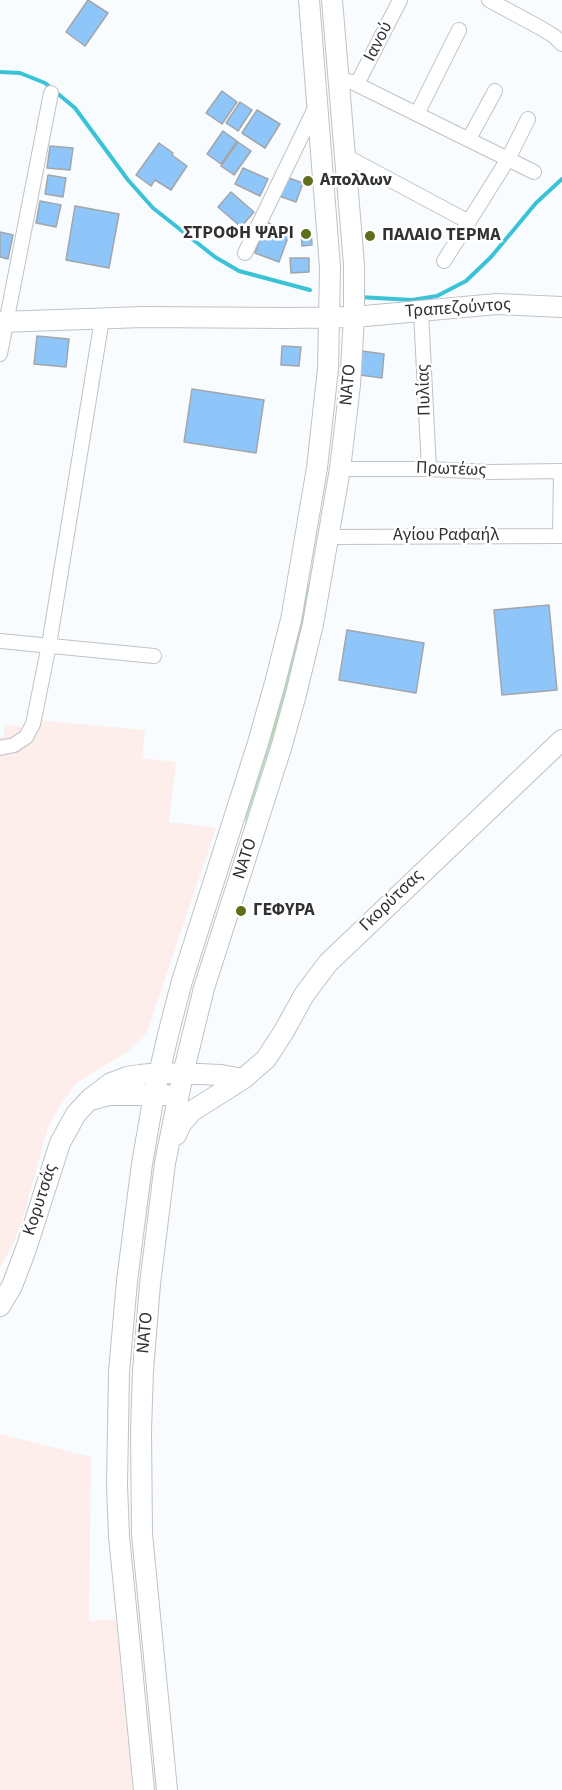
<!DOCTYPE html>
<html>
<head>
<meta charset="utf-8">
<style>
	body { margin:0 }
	canvas { display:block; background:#f9fcfe }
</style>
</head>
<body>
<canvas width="562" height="1790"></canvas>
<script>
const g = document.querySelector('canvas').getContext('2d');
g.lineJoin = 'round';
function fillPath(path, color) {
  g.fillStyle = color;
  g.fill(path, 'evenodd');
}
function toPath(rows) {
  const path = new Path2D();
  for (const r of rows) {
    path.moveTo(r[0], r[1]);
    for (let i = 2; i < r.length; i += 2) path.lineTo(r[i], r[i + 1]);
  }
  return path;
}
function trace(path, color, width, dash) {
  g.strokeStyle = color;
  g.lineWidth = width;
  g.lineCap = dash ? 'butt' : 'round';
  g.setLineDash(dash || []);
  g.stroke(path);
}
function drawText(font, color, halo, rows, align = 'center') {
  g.font = font + ' "Source Sans 3",sans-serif';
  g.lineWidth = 5;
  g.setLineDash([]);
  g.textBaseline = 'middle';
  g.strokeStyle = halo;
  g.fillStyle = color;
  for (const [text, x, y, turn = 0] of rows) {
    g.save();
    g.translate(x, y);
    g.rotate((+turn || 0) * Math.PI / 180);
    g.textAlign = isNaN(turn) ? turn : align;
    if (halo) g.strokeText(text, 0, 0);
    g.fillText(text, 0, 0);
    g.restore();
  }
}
fillPath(toPath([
	[26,719,145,730,142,758,176,762,169,822,216,828,147,1032,127,1052,78,1082,63,1101,48,1127,23,1218,13,1244,0,1267,0,737,4,737,5,725,24,727],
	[0,1434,91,1457,89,1621,116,1619,133,1790,0,1790]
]), '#fdedeb');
fillPath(toPath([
	[306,584,310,584,294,666,281,712,245,824,246,815]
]), '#b3e0b3');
trace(toPath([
	[0,72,20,73,45,83,75,108,128,180,153,208,215,257,239,271,310,290],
	[359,297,412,300,437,296,466,281,491,257,536,203,562,179]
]), '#3ac3d6', 4);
const building = toPath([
	[88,0,108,13,85,46,66,32,88,0],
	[222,91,237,102,222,124,206,113,222,91],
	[240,102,252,110,238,131,226,123,240,102],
	[257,110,280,124,265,148,242,133,257,110],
	[223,131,237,141,221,164,207,154,223,131],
	[238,142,251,151,234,175,221,166,238,142],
	[159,143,173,153,172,155,187,166,171,190,155,180,151,186,136,175,159,143],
	[50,146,73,148,70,170,47,168,50,146],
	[243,168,268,179,260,196,235,184,243,168],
	[48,175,66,178,63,197,45,194,48,175],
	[286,177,303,183,296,202,279,196,286,177],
	[231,192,254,212,241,227,218,207,231,192],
	[40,201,61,205,56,227,36,223,40,201],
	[75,206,119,214,109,268,66,260,75,206],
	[266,222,290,232,279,262,255,253,266,222],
	[311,231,312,245,302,246,301,232,311,231],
	[0,232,13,235,8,259,0,257,0,232],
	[290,258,309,258,309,272,291,273,290,258],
	[37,336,69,339,66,367,34,364,37,336],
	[282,346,301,347,299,366,281,365,282,346],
	[362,351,384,354,382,378,360,375,362,351],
	[192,389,264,400,256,453,184,442,192,389],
	[549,605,557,690,502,695,494,610,549,605],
	[347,630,424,643,416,693,339,680,347,630]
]);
fillPath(building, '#8fc6f9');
trace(building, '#a2a5a9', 1.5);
const street = toPath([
	[489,0,539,27,554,36,562,44],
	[339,80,352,82,534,172],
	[357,84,400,0],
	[417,114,459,30],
	[469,139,495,91],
	[346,159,353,160,469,222],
	[245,253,316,106],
	[444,261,508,159,528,119],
	[421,312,429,469],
	[0,354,51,93],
	[340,469,429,469,489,472,562,471],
	[560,536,561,472],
	[330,537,562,536],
	[0,641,154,656],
	[0,748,14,745,26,737,33,724,49,645,102,319]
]);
const secondary = toPath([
	[0,322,143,317,287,318,354,317,497,304,562,307],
	[94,1099,109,1095,166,1095],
	[176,1135,181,1124,192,1111,243,1079,266,1059,283,1033,304,995,328,963,562,740],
	[0,1306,12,1286,26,1249,60,1143,76,1114,90,1099,111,1083,127,1077,140,1075,160,1073,199,1074,221,1075,243,1079],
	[144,1790,119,1536,117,1485,119,1372,127,1281,142,1164,154,1095,169,1031,182,981,258,743,275,683,291,620,317,468,328,369,330,267,309,0],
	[167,1790,142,1534,141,1430,143,1371,150,1284,165,1163,183,1074,204,988,282,745,296,694,313,624,340,469,350,385,354,317,354,265,332,0]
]);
trace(street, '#bfc2c6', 16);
trace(secondary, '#bfc2c6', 22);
trace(street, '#fff', 14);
trace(secondary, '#fff', 20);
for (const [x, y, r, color] of [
	[308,181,6,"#5e6e19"],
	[306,234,6,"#5e6e19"],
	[370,236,6,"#5e6e19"],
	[241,911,6,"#5e6e19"]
]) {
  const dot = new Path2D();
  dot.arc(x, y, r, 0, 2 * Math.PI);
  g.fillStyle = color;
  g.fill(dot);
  trace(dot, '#fff', 2);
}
drawText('18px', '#313234', '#fff', [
	["Ιανού",379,42,-63],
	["Τραπεζούντος",458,309,-4],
	["ΝΑΤΟ",349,385,-85],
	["Πυλίας",425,390,-92],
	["Πρωτέως",451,470,2],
	["Αγίου Ραφαήλ",446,536],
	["ΝΑΤΟ",246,859,-72],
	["Γκορύτσας",392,901,-44],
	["Κορυτσάς",41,1200,-72],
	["ΝΑΤΟ",146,1333,-85]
]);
drawText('bold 18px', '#313234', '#fff', [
	["Απολλων",320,181],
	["ΣΤΡΟΦΗ ΨΑΡΙ",294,234,"right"],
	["ΠΑΛΑΙΟ ΤΕΡΜΑ",382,236],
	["ΓΕΦΥΡΑ",253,911]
], 'left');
</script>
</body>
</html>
